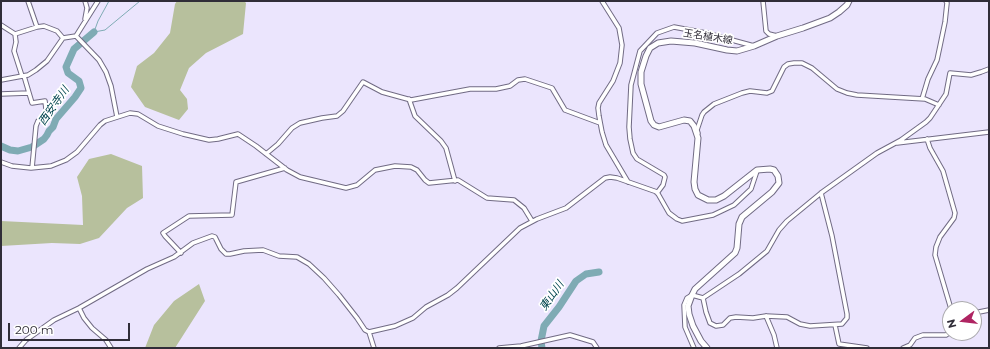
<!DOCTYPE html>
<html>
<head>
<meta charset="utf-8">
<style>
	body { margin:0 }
	#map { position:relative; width:990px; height:349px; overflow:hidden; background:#ebe5fd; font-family:Montserrat,sans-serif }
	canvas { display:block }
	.frame { position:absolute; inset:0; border:2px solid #302d38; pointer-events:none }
	.north { position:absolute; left:942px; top:301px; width:40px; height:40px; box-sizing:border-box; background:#fff; border:1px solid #acabaf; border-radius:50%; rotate:255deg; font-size:11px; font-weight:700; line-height:16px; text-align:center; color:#302d38 }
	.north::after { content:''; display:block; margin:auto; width:14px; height:18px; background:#af2462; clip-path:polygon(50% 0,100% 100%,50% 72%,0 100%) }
	.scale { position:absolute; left:8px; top:323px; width:122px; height:18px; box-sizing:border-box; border:2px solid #302d38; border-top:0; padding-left:5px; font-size:12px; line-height:14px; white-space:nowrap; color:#302d38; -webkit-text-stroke:3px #fff; paint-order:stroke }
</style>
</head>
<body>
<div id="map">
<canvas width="990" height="349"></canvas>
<div class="frame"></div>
<div class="north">N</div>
<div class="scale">200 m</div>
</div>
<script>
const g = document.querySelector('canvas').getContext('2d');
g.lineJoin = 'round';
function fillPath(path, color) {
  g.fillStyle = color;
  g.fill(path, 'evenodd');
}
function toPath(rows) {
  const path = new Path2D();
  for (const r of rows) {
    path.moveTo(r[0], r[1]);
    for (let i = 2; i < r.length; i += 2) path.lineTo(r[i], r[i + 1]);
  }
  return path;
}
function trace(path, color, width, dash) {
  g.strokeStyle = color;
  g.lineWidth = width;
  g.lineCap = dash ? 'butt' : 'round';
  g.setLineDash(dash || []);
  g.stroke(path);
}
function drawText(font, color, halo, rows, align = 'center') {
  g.font = font + ' Montserrat,"Noto Sans JP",sans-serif';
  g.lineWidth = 3.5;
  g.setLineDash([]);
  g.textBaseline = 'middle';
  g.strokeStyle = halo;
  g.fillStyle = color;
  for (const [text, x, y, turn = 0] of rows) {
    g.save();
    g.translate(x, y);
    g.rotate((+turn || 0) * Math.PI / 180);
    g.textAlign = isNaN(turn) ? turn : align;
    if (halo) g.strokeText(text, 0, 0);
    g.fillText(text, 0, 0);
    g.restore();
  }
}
fillPath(toPath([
	[177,1,244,1,246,3,243,34,206,53,189,68,180,90,187,99,188,109,179,120,145,107,131,87,137,66,154,53,170,33,175,4],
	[111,154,142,166,143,198,127,208,99,238,80,244,52,243,1,246,1,221,83,225,82,196,77,177,89,159],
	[199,284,205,301,175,348,145,348,154,325,174,301]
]), '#b7c09d');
trace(toPath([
	[109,1,98,21,94,32,105,30,140,1]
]), '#7fabb4', 1);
trace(toPath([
	[1,146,10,150,18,151,32,147,44,139,47,135,49,131,53,127,56,119,75,97,81,88,79,81,68,73,66,67,74,49,94,32],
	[542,348,541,341,544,326,559,307,576,281,586,274,599,272]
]), '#7fabb4', 7);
const street = toPath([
	[28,1,37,27],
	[602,1,619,28,622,45,620,63,613,81,599,103,598,108,599,116,602,132,606,145,628,182],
	[763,1,766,31,769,34,777,36],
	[85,19,87,8,85,1],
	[1,25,15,34,37,27,44,26,57,31,63,38],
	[15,34,16,42,14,51,22,76],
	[76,36,99,60,106,72,111,86,117,117],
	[24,76,32,103,45,101,47,117,38,121,36,126,32,168],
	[1,80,28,75,36,70,47,61,63,38,76,36,98,1],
	[1,94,29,93],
	[409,99,415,116,441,141,446,148,455,181],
	[922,99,928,79,937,60,940,46,945,22,947,3,946,1],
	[698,133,697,130,702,115,704,112,714,104,742,93,750,91,767,93,772,91,784,67,788,64,794,63,802,63,812,68,837,89,847,93,857,95,925,99,939,105],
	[927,139,930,148,943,171,955,213,954,218,940,237,936,247,935,255,951,309],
	[897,143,989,132],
	[266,154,278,144,292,128,300,123,322,118,337,116,343,111,363,82,382,92,411,100,470,89,496,89,510,86,518,80,525,79,552,88,565,110,600,123],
	[1,162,12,166,31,168,51,166,66,160,77,152,100,125,105,121,130,113,138,114,158,126,183,134,209,140,218,139,238,134,256,146,287,170,300,177,346,188,357,185,375,170,395,166,411,167,417,170,425,180,429,183,458,180,487,198,514,200,524,208,532,221],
	[657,193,663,185,665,177,664,175,637,159,633,153,630,139,629,127,631,85,640,51,657,33,674,27,706,33,754,46],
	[181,253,165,236,163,233,189,216,232,215,236,182,285,168],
	[703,298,706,312,710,323,716,326,723,325,730,318,736,317,753,318,766,316,787,317,800,324,810,326,842,324,847,318,847,314,832,236,821,193],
	[79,308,84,318,92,328,106,340,111,348],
	[974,313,989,310],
	[766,316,774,335,777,348],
	[835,325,839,344,867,348],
	[369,332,395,326,413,318,426,307,448,295,457,288,520,228,537,219,566,208,605,178,610,177,617,178,657,192,669,213,677,219,682,221,713,215,734,205,751,189,757,171],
	[19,348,26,340,54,320,79,308,147,269,174,257,193,243,212,236,215,237,221,249,226,254,230,254,244,251,263,250,279,256,297,257,309,264,324,278,339,295,357,318,365,330,369,332,374,348],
	[499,348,521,346,570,335,593,342,597,348],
	[694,348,685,327,684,305,687,298,692,295,703,298,739,274,767,251,779,230,787,221,821,193,877,153,901,140,926,122,930,118,946,94,950,73,971,75,981,72,989,69],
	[903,348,910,345,915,338,923,335,946,335,950,332]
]);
const secondary = toPath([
	[707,348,701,341,693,326,689,314,688,306,692,295,695,289,735,253,737,248,739,224,742,217,772,192,779,183,778,176,774,170,770,169,757,170,724,196,716,200,708,200,698,195,695,189,694,182,698,138,694,126,690,121,684,120,659,127,654,125,651,121,641,84,641,72,646,56,650,48,658,43,671,41,695,43,727,50,737,51,754,46,777,36,803,28,830,18,839,12,847,5,849,1]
]);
trace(street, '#716b84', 5.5);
trace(secondary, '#716b84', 7);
trace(street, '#fff', 3.5);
trace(secondary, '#fff', 5);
drawText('10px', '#302d38', '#fff', [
	["玉名植木線",708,37,9]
]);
drawText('italic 11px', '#00444e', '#fff', [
	["西安寺川",54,106,-55],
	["東山川",552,296,-55]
]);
</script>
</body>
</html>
